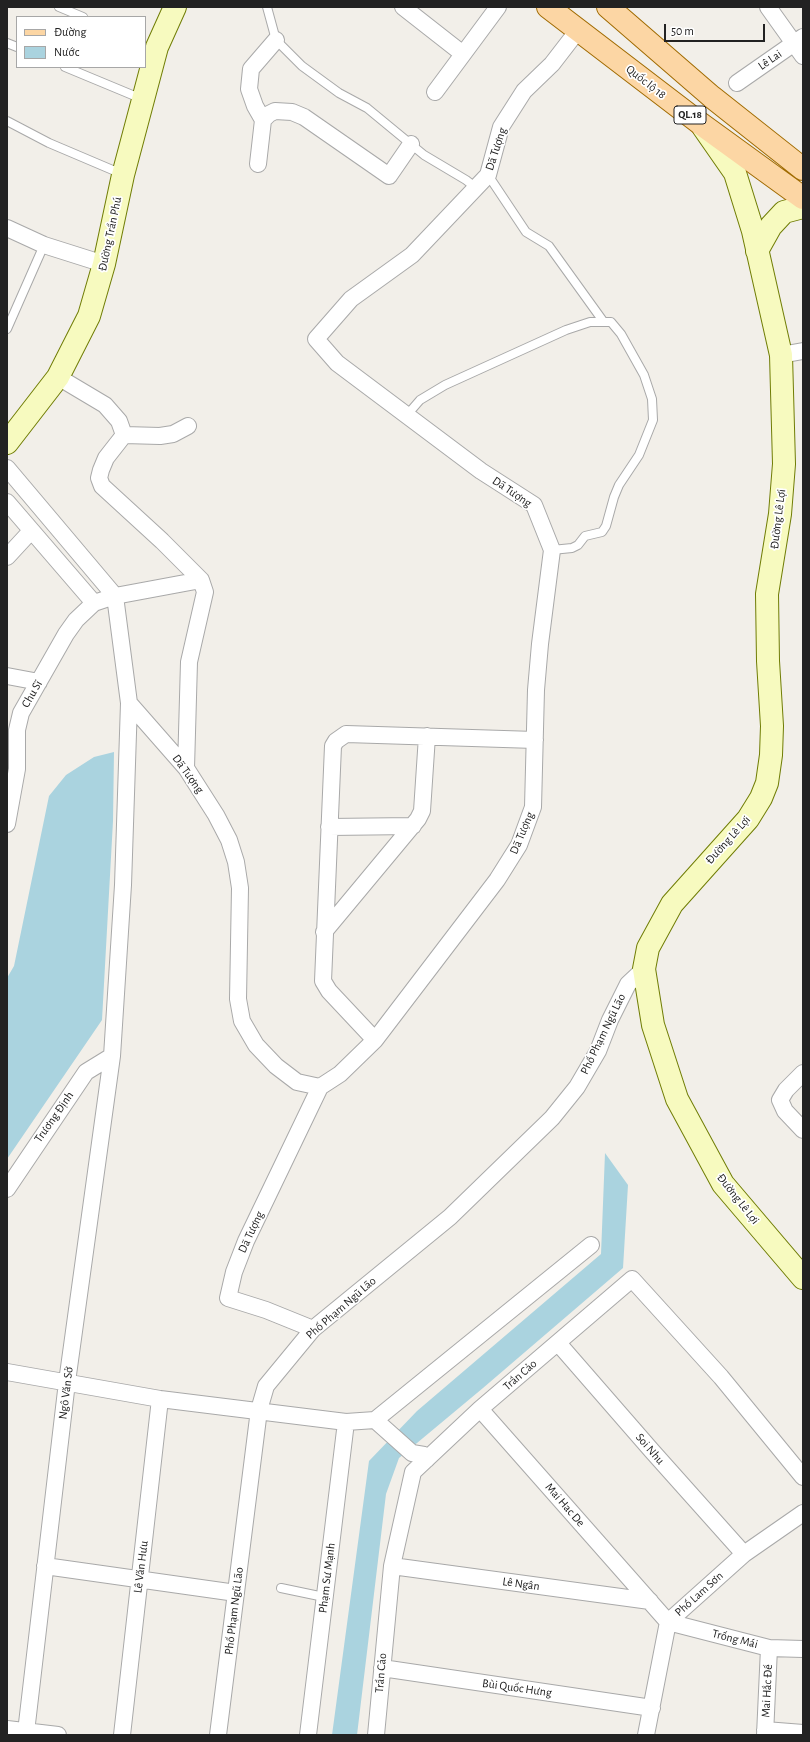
<!DOCTYPE html>
<html>
<head>
<meta charset="utf-8">
<style>
	body { margin:0 }
	#map { position:relative; width:810px; height:1742px; overflow:hidden; background:#f2efe9; font-family:"Alegreya Sans",sans-serif }
	canvas { display:block }
	.frame { position:absolute; inset:0; border:8px solid #222; pointer-events:none }
	.legend { position:absolute; left:16px; top:16px; width:130px; height:52px; box-sizing:border-box; background:#fff; border:1px solid #a7a7a7; margin:0; padding:5px 7px; list-style:none; font-size:12px; color:#222 }
	.legend li { display:flex; align-items:center; gap:8px; height:20px }
	.legend b { width:20px; border:1px solid #a7a7a7 }
	.scale { position:absolute; left:664px; top:24px; width:101px; height:18px; box-sizing:border-box; border:2px solid #222; border-top:0; padding-left:5px; font-size:12px; line-height:14px; white-space:nowrap; color:#222; -webkit-text-stroke:3px #fff; paint-order:stroke }
</style>
</head>
<body>
<div id="map">
<canvas width="810" height="1742"></canvas>
<div class="frame"></div>
<ul class="legend">
<li><b style="height:5px;background:#fcd6a4"></b>Đường</li>
<li><b style="height:11px;background:#aad3df"></b>Nước</li>
</ul>
<div class="scale">50 m</div>
</div>
<script>
const g = document.querySelector('canvas').getContext('2d');
g.lineJoin = 'round';
function fillPath(path, color) {
  g.fillStyle = color;
  g.fill(path, 'evenodd');
}
function toPath(rows) {
  const path = new Path2D();
  for (const r of rows) {
    path.moveTo(r[0], r[1]);
    for (let i = 2; i < r.length; i += 2) path.lineTo(r[i], r[i + 1]);
  }
  return path;
}
function trace(path, color, width, dash) {
  g.strokeStyle = color;
  g.lineWidth = width;
  g.lineCap = dash ? 'butt' : 'round';
  g.setLineDash(dash || []);
  g.stroke(path);
}
function drawText(font, color, halo, rows, align = 'center') {
  g.font = font + ' "Alegreya Sans",sans-serif';
  g.lineWidth = 3.5;
  g.setLineDash([]);
  g.textBaseline = 'middle';
  g.strokeStyle = halo;
  g.fillStyle = color;
  for (const [text, x, y, turn = 0] of rows) {
    g.save();
    g.translate(x, y);
    g.rotate((+turn || 0) * Math.PI / 180);
    g.textAlign = isNaN(turn) ? turn : align;
    if (halo) g.strokeText(text, 0, 0);
    g.fillText(text, 0, 0);
    g.restore();
  }
}
fillPath(toPath([
	[114,752,113,821,102,1020,7,1159,7,978,14,966,49,796,66,775,94,757],
	[605,1153,628,1185,623,1268,483,1388,399,1458,386,1494,357,1735,332,1735,369,1461,417,1411,601,1254]
]), '#aad3df');
const lane = toPath([
	[59,7,83,17],
	[267,7,276,40,302,66,339,93,367,108,424,155,466,180,475,187],
	[7,43,17,47],
	[65,67,142,99],
	[7,121,49,143,122,174],
	[488,175,526,232,549,246,603,321],
	[7,329,44,245],
	[407,415,420,400,445,385,566,330,590,322,611,322,621,334,644,375,652,399,653,420,639,455,619,485,614,497,606,526,602,532,585,536,578,545,572,548,552,550],
	[281,1588,324,1597]
]);
const street = toPath([
	[403,7,463,54],
	[768,7,803,56],
	[737,83,803,37],
	[435,92,498,7],
	[263,120,255,106,249,89,251,69,276,40],
	[258,164,263,120,269,114,275,111,292,112,304,117,389,176,411,144],
	[7,228,44,245,104,264],
	[781,355,803,351],
	[58,377,105,405,119,421,124,435,106,458,101,470,99,478,102,486,162,541,201,580,205,592,189,662,186,768],
	[124,435,160,436,173,434,188,426],
	[7,468,115,596,129,703,186,768,216,815,229,840,236,862,240,888,238,999,242,1021,256,1045,276,1066,297,1082,320,1087],
	[7,502,94,603],
	[7,557,31,531],
	[7,676,39,682],
	[7,824,17,769,17,730,21,713,66,634,76,620,94,603,115,596,201,580],
	[329,827,413,826],
	[324,932,418,819,422,811,427,736],
	[375,1040,329,991,323,981,333,746,336,741,346,734,535,740],
	[803,1073,786,1090,780,1100,785,1111,803,1130],
	[7,1189,86,1072,112,1056],
	[313,1329,266,1310,228,1298,234,1272,246,1241,320,1087,340,1074,375,1040,497,880,519,845,533,807,536,690,540,644,552,550,534,505,481,471,337,363,316,339,351,299,412,255,488,175,501,127,524,91,552,64,579,29],
	[558,1343,652,1451,744,1554],
	[7,1372,160,1399,346,1422,375,1420,591,1245],
	[480,1409,668,1622,769,1648,803,1649],
	[375,1420,412,1453,424,1455,427,1459],
	[45,1566,236,1593],
	[392,1566,650,1601],
	[382,1668,652,1708],
	[7,1729,58,1735],
	[765,1730,803,1733],
	[26,1732,67,1382,112,1056,123,885,129,703],
	[122,1735,160,1399],
	[218,1735,259,1410,266,1386,313,1329,450,1217,552,1118,577,1087,598,1051,610,1020,628,984,644,969],
	[308,1735,346,1422],
	[376,1735,392,1566,413,1472,480,1409,632,1279,721,1377,803,1477],
	[646,1735,668,1622,744,1554,803,1513],
	[765,1735,769,1648]
]);
const secondary = toPath([
	[703,127,735,173,753,231,781,355,784,464,780,514,767,594,768,661,772,726,771,755,767,783,761,798,748,819,672,904,648,948,644,969,653,1025,677,1099,723,1184,803,1278],
	[757,251,771,226,784,212,803,207],
	[7,443,58,377,89,316,104,264,123,175,157,47,175,7]
]);
const primary = toPath([
	[548,7,701,124,803,198],
	[608,7,712,97,803,169]
]);
trace(lane, '#a9a9a9', 10);
trace(street, '#a9a9a9', 18);
trace(secondary, '#707d05', 24);
trace(primary, '#a06b00', 24);
trace(lane, '#fff', 8);
trace(street, '#fff', 16);
trace(secondary, '#f7fabf', 22);
trace(primary, '#fcd6a4', 22);
for (const [x, y, w] of [
	[690,115,32]
]) {
  const box = new Path2D();
  box.roundRect(x - w / 2, y - 9, w, 18, 3);
  g.fillStyle = '#fff';
  g.fill(box);
  trace(box, '#222', 1);
}
drawText('bold 11px', '#222', null, [
	["QL.18",690,115]
]);
drawText('12px', '#222', '#fff', [
	["Lê Lai",770,60,-35],
	["Quốc lộ 18",646,82,38],
	["Dã Tượng",496,149,-72],
	["Đường Trần Phú",110,234,-78],
	["Dã Tượng",512,492,34],
	["Đường Lê Lợi",778,519,-83],
	["Chu Sĩ",32,694,-60],
	["Dã Tượng",188,774,54],
	["Dã Tượng",522,833,-67],
	["Đường Lê Lợi",728,840,-48],
	["Phố Phạm Ngũ Lão",603,1034,-64],
	["Trương Định",54,1117,-55],
	["Đường Lê Lợi",738,1199,52],
	["Dã Tượng",251,1232,-65],
	["Phố Phạm Ngũ Lão",341,1308,-41],
	["Trần Cảo",520,1375,-41],
	["Ngô Văn Sở",66,1393,-83],
	["Soi Nhu",650,1449,49],
	["Mai Hac De",565,1505,49],
	["Lê Văn Hưu",141,1567,-83],
	["Phạm Sư Mạnh",327,1578,-83],
	["Lê Ngân",521,1584,8],
	["Phố Lam Sơn",699,1594,-42],
	["Phố Phạm Ngũ Lão",234,1611,-83],
	["Trống Mái",735,1639,14],
	["Trần Cảo",381,1673,-85],
	["Bùi Quốc Hưng",517,1688,8],
	["Mai Hắc Đế",767,1691,-87]
]);
</script>
</body>
</html>
